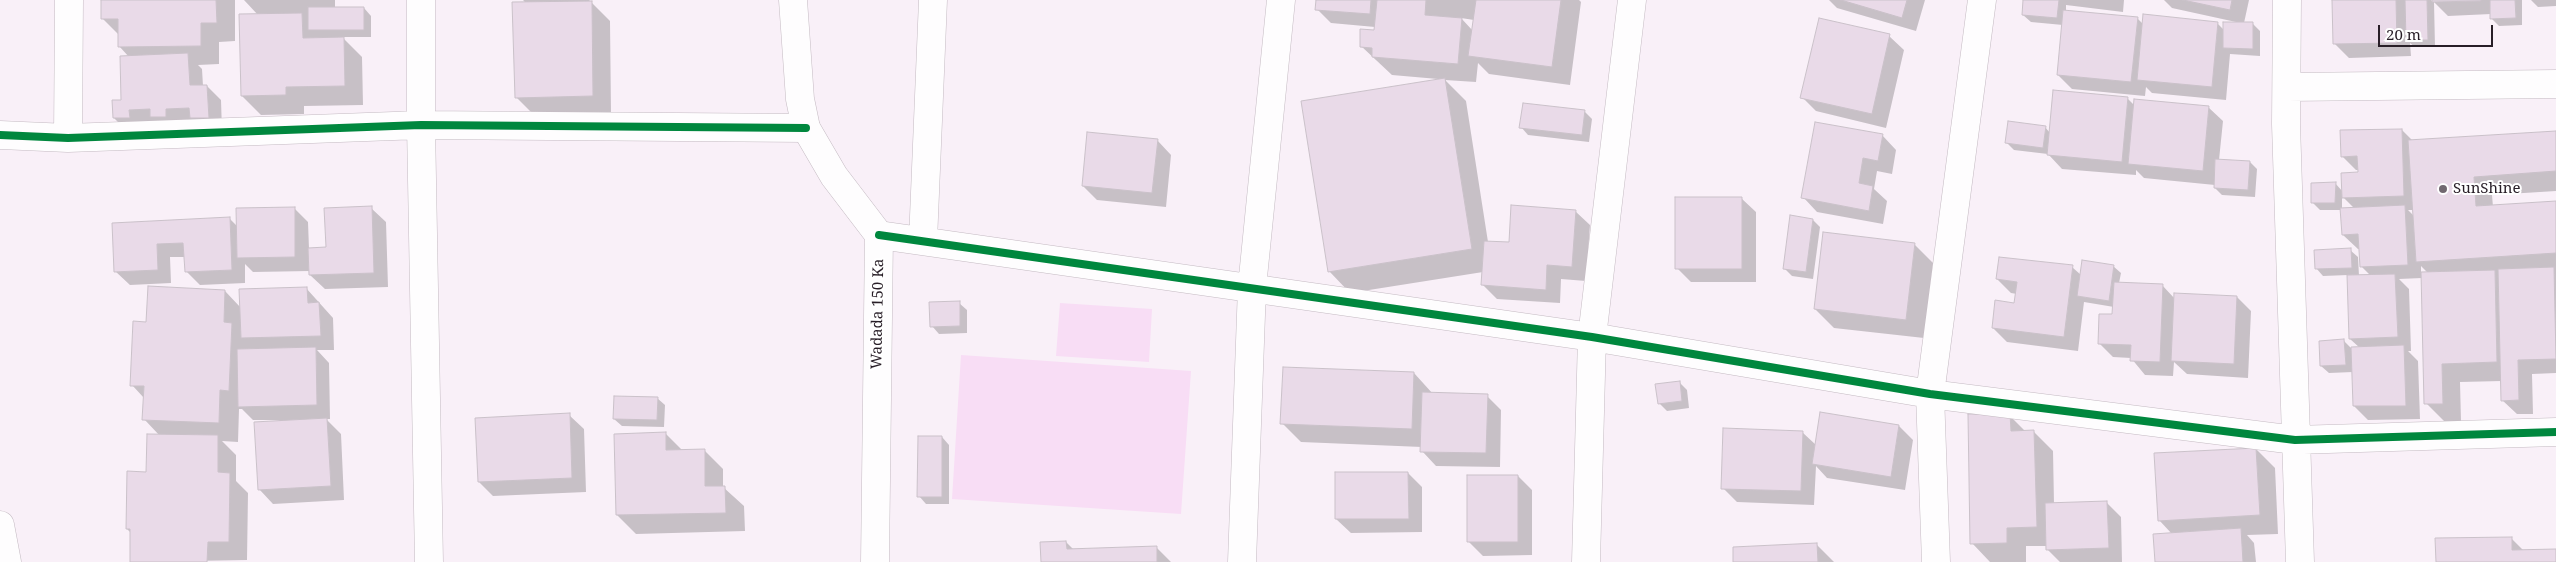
<!DOCTYPE html>
<html>
<head>
<meta charset="utf-8">
<style>
	body { margin:0 }
	#map { position:relative; width:2556px; height:562px; overflow:hidden; background:#f9f0f8; font-family:"Noto Serif",serif }
	canvas { display:block }
	.scale { position:absolute; left:2378px; top:25px; width:115px; height:22px; box-sizing:border-box; border:2px solid #281e27; border-top:0; padding-left:6px; font-size:15px; line-height:18px; white-space:nowrap; color:#281e27; -webkit-text-stroke:4px #fff; paint-order:stroke }
</style>
</head>
<body>
<div id="map">
<canvas width="2556" height="562"></canvas>
<div class="scale">20 m</div>
</div>
<script>
const g = document.querySelector('canvas').getContext('2d');
g.lineJoin = 'round';
function fillPath(path, color) {
  g.fillStyle = color;
  g.fill(path, 'evenodd');
}
function toPath(rows) {
  const path = new Path2D();
  for (const r of rows) {
    path.moveTo(r[0], r[1]);
    for (let i = 2; i < r.length; i += 2) path.lineTo(r[i], r[i + 1]);
  }
  return path;
}
function trace(path, color, width, dash) {
  g.strokeStyle = color;
  g.lineWidth = width;
  g.lineCap = dash ? 'butt' : 'round';
  g.setLineDash(dash || []);
  g.stroke(path);
}
function drawText(font, color, halo, rows, align = 'center') {
  g.font = font + ' "Noto Serif",serif';
  g.lineWidth = 4;
  g.setLineDash([]);
  g.textBaseline = 'middle';
  g.strokeStyle = halo;
  g.fillStyle = color;
  for (const [text, x, y, turn = 0] of rows) {
    g.save();
    g.translate(x, y);
    g.rotate((+turn || 0) * Math.PI / 180);
    g.textAlign = isNaN(turn) ? turn : align;
    if (halo) g.strokeText(text, 0, 0);
    g.fillText(text, 0, 0);
    g.restore();
  }
}
fillPath(toPath([
	[1060,303,1152,309,1149,362,1056,356],
	[961,355,1191,371,1181,514,952,499]
]), '#f8ddf5');
fillPath(toPath([
	[103,0,235,0,235,41,219,42,219,64,198,65,202,69,203,86,207,86,221,100,222,131,128,132,114,118,123,101,129,57,119,46,119,35,103,19],
	[244,0,335,0,335,9,364,8,371,16,371,37,342,37,362,57,363,105,304,106,304,114,261,115,242,96,258,15],
	[523,0,602,0,589,0,610,21,611,114,535,116,516,97,526,3],
	[1318,0,1579,0,1581,2,1570,85,1489,74,1478,63,1476,82,1445,80,1466,101,1488,242,1510,244,1575,211,1590,225,1586,281,1561,279,1560,303,1497,299,1483,285,1483,272,1350,293,1329,271,1438,79,1392,75,1361,46,1375,31,1375,27,1331,23,1317,9],
	[1461,18,1474,20,1473,31],
	[1829,0,1925,0,1916,31,1837,8],
	[2025,0,2124,0,2123,12,2066,5,2066,11,2137,18,2143,24,2217,23,2224,30,2236,22,2172,8,2164,0,2249,0,2244,23,2253,24,2260,31,2260,56,2230,54,2226,100,2152,93,2146,87,2145,96,2072,89,2058,75,2063,25,2031,22,2023,15],
	[2334,0,2431,0,2433,2,2433,0,2522,0,2522,25,2499,26,2491,18,2491,14,2448,16,2434,2,2435,47,2415,47,2410,43,2411,56,2349,58,2334,43],
	[2531,0,2556,0,2556,6,2538,7],
	[1889,36,1904,50,1886,128,1816,111,1802,97],
	[2127,98,2135,106,2208,107,2223,121,2219,160,2250,162,2257,169,2255,197,2222,195,2215,188,2215,185,2144,178,2136,170,2136,175,2062,169,2048,154,2014,150,2006,142,2045,127,2050,133],
	[1584,111,1592,119,1589,142,1528,135,1521,127],
	[2402,130,2413,141,2556,132,2556,191,2492,195,2493,207,2556,203,2556,373,2532,374,2533,414,2517,414,2502,400,2502,381,2460,382,2461,422,2445,422,2426,403,2422,278,2399,279,2409,289,2411,351,2408,351,2418,361,2420,419,2368,420,2354,406,2353,372,2329,373,2321,366,2344,341,2351,348,2360,348,2350,339,2348,275,2323,276,2316,268,2350,250,2358,257,2359,276,2371,276,2361,266,2360,249,2358,249,2343,235,2342,210,2320,210,2312,202,2335,183,2343,192,2360,173,2360,170,2356,170,2342,156],
	[2342,196,2355,209,2342,209],
	[2408,210,2413,210,2414,216],
	[2421,266,2428,273,2421,273],
	[1882,135,1896,150,1892,174,1877,171,1874,189,1887,201,1883,224,1817,212,1803,197],
	[1157,140,1171,155,1166,207,1097,200,1083,186],
	[1741,198,1756,212,1756,282,1691,282,1677,268],
	[294,208,308,222,309,249,327,248,371,208,386,222,388,287,325,289,310,275,310,271,253,272,245,264,245,283,200,285,186,271,185,257,170,257,171,283,130,285,115,271,113,224,229,218,238,227],
	[1813,220,1820,227,1813,279,1792,276,1784,268],
	[1914,244,1933,263,1924,338,1834,328,1815,309],
	[2113,266,2121,273,2119,283,2162,285,2175,299,2237,297,2251,311,2248,378,2187,374,2174,362,2173,376,2145,375,2131,358,2113,357,2099,343,2113,315,2114,307,2084,302,2078,351,2007,342,1993,328,2015,305,2017,294,2011,293,1997,279,2072,267,2081,275],
	[306,288,333,318,334,350,317,350,329,363,330,419,326,419,341,434,344,500,273,504,259,489,279,420,253,420,242,409,239,409,238,442,222,441,236,455,236,481,248,493,247,560,131,562,131,533,127,529,160,436,144,419,144,398,132,385,148,323,225,291,241,308],
	[959,303,967,310,967,333,939,334,932,326],
	[1414,373,1433,394,1487,396,1501,410,1500,467,1436,466,1422,451,1422,447,1301,442,1282,423],
	[1679,382,1687,390,1689,408,1667,411,1659,403],
	[657,398,665,405,664,427,622,426,614,419],
	[569,415,584,429,586,492,493,496,479,482],
	[2009,415,2026,432,2034,432,2053,451,2054,504,2107,503,2121,517,2122,562,2060,562,2047,549,2047,546,2026,546,2026,562,1990,562,1972,543],
	[1899,426,1913,440,1905,490,1827,478,1816,466,1814,505,1737,502,1723,488,1802,432,1816,445],
	[665,433,683,451,704,450,723,469,723,487,744,506,745,531,636,534,617,515],
	[942,437,949,445,949,504,926,504,919,496],
	[2256,449,2275,468,2278,534,2247,535,2254,543,2256,562,2156,562,2172,534,2159,520],
	[1408,473,1422,487,1422,532,1351,533,1336,519],
	[1518,476,1532,490,1532,555,1483,556,1468,541],
	[2511,538,2524,551,2556,550,2556,562,2437,562],
	[1066,542,1074,550,1156,547,1171,562,1042,562],
	[1816,544,1834,562,1735,562]
]), '#0003');
const building = toPath([
	[101,0,216,0,217,23,201,23,201,46,118,47,118,19,101,19,101,0],
	[1316,0,1371,0,1370,14,1315,10,1316,0],
	[1377,0,1426,0,1425,15,1462,18,1458,64,1372,57,1372,48,1360,47,1360,29,1374,30,1377,0],
	[1476,0,1561,0,1552,67,1468,56,1476,0],
	[1841,0,1907,0,1902,18,1841,0],
	[2023,0,2059,0,2057,18,2022,15,2023,0],
	[2183,0,2232,0,2230,10,2183,0],
	[2332,0,2396,0,2397,43,2333,44,2332,0],
	[2405,0,2427,0,2428,40,2406,40,2405,0],
	[2432,0,2481,0,2481,1,2432,2,2432,0],
	[2490,0,2515,0,2516,18,2490,19,2490,0],
	[592,1,593,96,515,98,512,2,592,1],
	[308,7,364,7,364,30,308,30,308,7],
	[2063,10,2138,17,2131,82,2057,75,2063,10],
	[302,13,303,38,344,37,345,86,286,87,286,95,241,96,239,14,302,13],
	[2143,14,2218,22,2212,87,2137,80,2143,14],
	[1819,18,1890,34,1872,114,1800,98,1819,18],
	[2223,22,2253,22,2253,49,2223,48,2223,22],
	[188,53,190,85,207,85,209,118,190,118,189,108,166,109,166,117,150,117,150,109,129,110,130,118,113,118,112,100,121,100,120,56,188,53],
	[1445,78,1472,249,1328,272,1301,101,1445,78],
	[2053,90,2128,97,2122,162,2047,155,2053,90],
	[2134,99,2209,106,2203,171,2128,164,2134,99],
	[1523,103,1585,110,1582,135,1519,128,1523,103],
	[2008,121,2046,126,2043,148,2005,143,2008,121],
	[1815,122,1883,134,1878,161,1863,158,1859,183,1873,186,1869,211,1801,198,1815,122],
	[2402,129,2404,196,2342,198,2341,173,2358,172,2357,156,2341,157,2340,130,2402,129],
	[2556,131,2556,171,2474,177,2476,206,2556,201,2556,253,2416,262,2408,140,2556,131],
	[1087,132,1158,139,1152,193,1082,186,1087,132],
	[2215,159,2250,161,2248,190,2214,188,2215,159],
	[2336,182,2335,203,2311,203,2311,183,2336,182],
	[1675,197,1742,197,1742,269,1675,269,1675,197],
	[1511,205,1576,210,1572,267,1547,265,1546,290,1481,285,1484,241,1509,242,1511,205],
	[2405,205,2408,265,2360,267,2358,234,2342,235,2340,208,2405,205],
	[372,206,374,273,309,275,308,248,326,247,324,208,372,206],
	[295,207,295,257,237,258,236,208,295,207],
	[1790,215,1813,219,1806,272,1783,269,1790,215],
	[230,217,232,270,185,272,183,243,157,244,158,270,114,272,112,223,230,217],
	[1823,232,1915,243,1906,320,1814,309,1823,232],
	[2351,248,2352,268,2315,269,2314,250,2351,248],
	[1999,257,2073,265,2064,337,1992,328,1995,300,2014,303,2017,282,1996,279,1999,257],
	[2082,260,2114,265,2109,301,2077,296,2082,260],
	[2554,267,2556,359,2518,360,2519,400,2501,401,2498,269,2554,267],
	[2495,270,2497,362,2442,364,2443,404,2424,404,2421,272,2495,270],
	[2395,274,2398,337,2349,339,2347,275,2395,274],
	[2114,282,2163,284,2160,362,2130,361,2131,345,2098,344,2099,314,2112,314,2114,282],
	[148,286,225,290,224,322,232,323,229,391,220,390,219,423,142,420,144,386,130,386,133,321,146,322,148,286],
	[307,287,308,303,319,302,321,336,241,338,239,289,307,287],
	[2174,293,2237,296,2234,364,2171,361,2174,293],
	[960,301,960,326,930,327,929,302,960,301],
	[2344,339,2346,365,2320,366,2319,341,2344,339],
	[2404,345,2406,406,2353,406,2351,347,2404,345],
	[316,347,317,405,238,407,237,349,316,347],
	[1283,367,1414,372,1412,429,1280,424,1283,367],
	[1680,381,1682,401,1658,404,1655,384,1680,381],
	[1422,392,1488,394,1486,453,1420,452,1422,392],
	[614,396,658,397,657,420,613,419,614,396],
	[1820,412,1899,425,1891,477,1812,464,1820,412],
	[570,413,572,478,478,482,475,418,570,413],
	[1968,414,2010,414,2011,431,2034,430,2037,527,2007,528,2007,543,1970,544,1968,414],
	[327,418,331,486,258,490,254,422,327,418],
	[1723,428,1803,431,1801,491,1721,489,1723,428],
	[666,432,666,450,705,449,705,486,725,486,726,513,616,515,614,434,666,432],
	[147,434,218,435,218,472,230,473,229,542,208,542,207,562,130,562,130,529,126,529,127,471,146,472,147,434],
	[918,436,942,436,942,497,917,497,918,436],
	[2256,448,2260,515,2158,521,2154,453,2256,448],
	[1335,472,1408,472,1409,519,1335,519,1335,472],
	[1467,475,1518,475,1518,542,1467,542,1467,475],
	[2107,501,2109,548,2046,550,2045,503,2107,501],
	[2241,528,2243,562,2155,562,2153,534,2241,528],
	[2512,537,2512,550,2556,549,2556,562,2436,562,2435,538,2512,537],
	[1066,541,1067,549,1157,546,1157,562,1041,562,1040,542,1066,541],
	[1817,543,1818,562,1733,562,1733,547,1817,543]
]);
fillPath(building, '#e9dae8');
trace(building, '#cac1c9', 1);
const minor = toPath([
	[421,0,421,125,429,562],
	[2287,0,2286,124,2300,562],
	[2288,87,2556,84],
	[0,135,68,138,421,125,806,128],
	[68,138,69,0],
	[879,235,1592,337,1930,394,2295,440,2556,432],
	[923,241,933,0],
	[0,525,7,562],
	[1242,562,1252,287,1281,0],
	[1586,562,1592,337,1632,0],
	[1936,562,1930,394,1982,0]
]);
const tertiary = toPath([
	[793,0,800,99,806,128,834,176,879,235,875,562]
]);
trace(minor, '#c4bac2', 29);
trace(tertiary, '#c4bac2', 29);
trace(minor, '#fefdfe', 28);
trace(tertiary, '#fefdfe', 28);
trace(toPath([
	[0,135,68,138,421,125,806,128],
	[879,235,1592,337,1930,394,2295,440,2556,432]
]), '#00873e', 8);
for (const [x, y, r, color] of [
	[2443,189,5,"#716870"]
]) {
  const dot = new Path2D();
  dot.arc(x, y, r, 0, 2 * Math.PI);
  g.fillStyle = color;
  g.fill(dot);
  trace(dot, '#fff', 2);
}
drawText('15px', '#281e27', '#fff', [
	["SunShine",2453,189]
], 'left');
drawText('15px', '#281e27', '#fff', [
	["Wadada 150 Ka",878,314,-89]
]);
</script>
</body>
</html>
